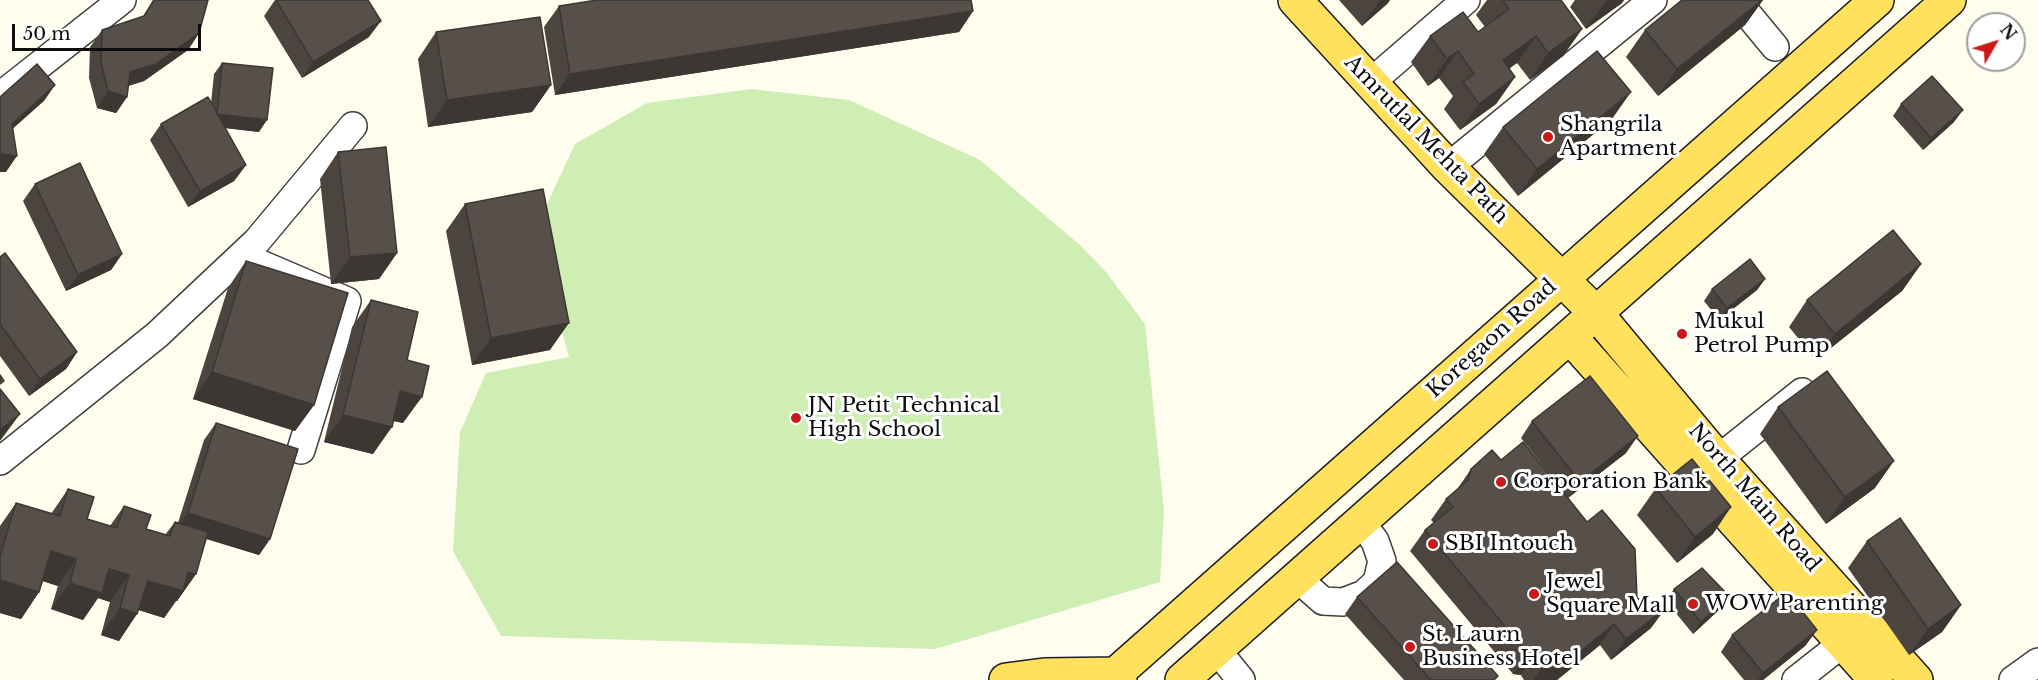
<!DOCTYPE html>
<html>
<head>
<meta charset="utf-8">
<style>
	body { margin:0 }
	#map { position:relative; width:2038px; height:680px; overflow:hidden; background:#fffdee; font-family:"Libre Baskerville",serif }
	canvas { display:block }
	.north { position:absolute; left:1966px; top:12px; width:60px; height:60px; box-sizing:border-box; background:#fff; border:2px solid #9e9e9e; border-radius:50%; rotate:51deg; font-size:16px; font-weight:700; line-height:24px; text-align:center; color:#0d0d0d }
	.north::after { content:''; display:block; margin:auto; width:21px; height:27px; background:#cb1918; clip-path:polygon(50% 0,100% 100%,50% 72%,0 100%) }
	.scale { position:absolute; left:12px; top:24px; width:189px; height:27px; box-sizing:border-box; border:3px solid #0d0d0d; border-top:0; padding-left:8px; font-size:18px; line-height:21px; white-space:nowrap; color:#0d0d0d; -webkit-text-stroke:4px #fff; paint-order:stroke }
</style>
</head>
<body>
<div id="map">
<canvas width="2038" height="680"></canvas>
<div class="north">N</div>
<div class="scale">50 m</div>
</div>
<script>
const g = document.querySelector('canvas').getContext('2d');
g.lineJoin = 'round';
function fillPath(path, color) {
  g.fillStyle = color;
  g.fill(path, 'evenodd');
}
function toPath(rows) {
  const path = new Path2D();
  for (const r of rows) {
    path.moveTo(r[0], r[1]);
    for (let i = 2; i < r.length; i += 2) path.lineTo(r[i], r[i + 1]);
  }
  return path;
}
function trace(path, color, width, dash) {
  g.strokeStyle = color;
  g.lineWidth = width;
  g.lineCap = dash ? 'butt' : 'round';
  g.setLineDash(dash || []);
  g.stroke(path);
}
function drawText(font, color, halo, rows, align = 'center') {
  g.font = font + ' "Libre Baskerville",serif';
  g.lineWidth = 6;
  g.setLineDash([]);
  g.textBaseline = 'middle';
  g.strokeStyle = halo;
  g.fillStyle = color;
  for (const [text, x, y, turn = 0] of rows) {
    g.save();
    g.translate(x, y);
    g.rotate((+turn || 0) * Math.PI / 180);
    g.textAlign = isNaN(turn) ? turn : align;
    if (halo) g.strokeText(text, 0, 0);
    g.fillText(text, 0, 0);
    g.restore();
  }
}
fillPath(toPath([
	[751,89,849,100,980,160,1081,246,1106,272,1145,324,1164,511,1160,582,935,649,501,636,453,551,460,432,486,373,569,357,534,232,575,144,647,103]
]), '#ceeeb3');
const minor = toPath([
	[1736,0,1775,47],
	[1370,83,1466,0],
	[0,96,122,0],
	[1448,167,1653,0],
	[242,256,347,301,301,450],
	[1718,459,1802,392],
	[0,461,157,335,257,241,353,126],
	[1297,578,1323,601,1343,602,1364,594,1377,582,1382,561,1375,541,1361,522],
	[1216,649,1241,680],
	[1796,680,1843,643],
	[2013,680,2038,662]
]);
const major = toPath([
	[1295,0,1448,167,1596,313,1718,459,1916,680],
	[1570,337,1876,680],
	[1006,680,1044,675,1115,674,1120,680],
	[1109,680,1877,0],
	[1182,680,1949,0]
]);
trace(minor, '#404040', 30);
trace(major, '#1e1e1e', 36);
trace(minor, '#fff', 27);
trace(major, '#ffe15e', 33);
fillPath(toPath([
	[153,0,208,0,199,33,188,50,144,81,128,86,127,97,116,113,97,108,89,78,90,47,102,30,143,17],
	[275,0,368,0,369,37,302,78,264,16],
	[1339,0,1390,0,1387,4,1362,26],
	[1487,0,1561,0,1582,29,1563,56,1530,80,1517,63,1509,68,1515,77,1496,104,1460,130,1444,109,1453,96,1439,78,1428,86,1411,62,1430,36,1478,32,1485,27,1476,15],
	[1575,0,1624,0,1622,3,1586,29,1570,7],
	[1682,0,1763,0,1745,25,1658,96,1626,57,1645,30],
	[559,6,973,11,959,32,555,95,544,27],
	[436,32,551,85,532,112,428,127,418,59],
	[222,63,259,132,225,128,246,165,234,181,188,207,150,140,161,124,211,103,214,74],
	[1901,104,1954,122,1923,150,1893,116],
	[1612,119,1518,196,1484,154,1503,127],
	[338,152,397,253,379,279,331,284,320,179],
	[35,184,122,254,111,270,66,291,23,201],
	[465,204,550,350,472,365,446,231],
	[0,257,77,352,66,369,29,396,0,356],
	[246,261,314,405,295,431,193,399,228,288],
	[1921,264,1902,291,1816,360,1789,327,1807,300],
	[1765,279,1757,290,1719,320,1704,301,1712,289],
	[371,300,407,360,403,423,393,421,373,454,324,442,352,327],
	[1778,407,1875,488,1826,524,1760,434],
	[1532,421,1626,453,1568,498,1637,598,1651,628,1611,660,1600,645,1557,680,1524,680,1521,675,1513,674,1410,551,1425,530,1434,523,1431,520,1446,499,1456,491,1471,469,1501,460,1566,495,1521,438],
	[216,423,270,539,259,555,206,539,196,574,177,601,176,601,164,618,139,610,119,641,101,635,110,602,98,598,83,620,51,609,58,586,43,581,39,592,21,619,0,613,0,526,16,503,51,514,68,489,87,519,110,526,124,506,146,529,165,535,175,522,178,523,204,440],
	[1656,488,1713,534,1677,563,1637,515],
	[1867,541,1961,605,1942,632,1909,655,1848,568],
	[1674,589,1721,608,1693,634,1666,601],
	[1357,597,1495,680,1404,680,1345,614],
	[1817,630,1805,646,1763,680,1744,680,1721,652,1732,635]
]), '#4b443f');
fillPath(toPath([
	[1380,0,1390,0,1387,4,1362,26],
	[1608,0,1624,0,1622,3,1586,29,1605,2],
	[1762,0,1763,0,1745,25,1658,96,1677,69],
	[973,11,959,32,555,95,570,74],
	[381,21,369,37,302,78,313,62],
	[1582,29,1563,56,1530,80,1548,53],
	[199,33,188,50,144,81,118,89,130,72],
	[1536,36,1517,63,1484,87,1503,60],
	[1458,51,1439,78,1428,86,1447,59],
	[1515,77,1496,104,1460,130,1479,104],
	[55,85,44,101,0,140,12,124],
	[551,85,532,112,428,127,447,100],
	[108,91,127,97,116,113,97,108],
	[1631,92,1612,119,1518,196,1537,169],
	[1963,110,1954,122,1923,150,1931,138],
	[217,114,267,120,259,132,209,126],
	[0,154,17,156,6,172,0,172],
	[246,165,234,181,188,207,200,191],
	[397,253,379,279,331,284,350,257],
	[122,254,111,270,66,291,78,275],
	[1921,264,1902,291,1816,360,1835,334],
	[1765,279,1757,290,1719,320,1727,308],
	[569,323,550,350,472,365,491,338],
	[77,352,66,369,29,396,40,379],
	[212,372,314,405,295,431,193,399],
	[400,391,422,397,403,423,382,418],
	[20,414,0,441,0,430],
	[343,415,392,427,373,454,324,442],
	[1638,436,1626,453,1568,498,1580,482],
	[1894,461,1875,488,1826,524,1845,497],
	[1731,507,1713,534,1677,563,1695,537],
	[188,513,270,539,259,555,176,529],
	[51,551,76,559,58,586,33,578],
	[109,569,129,575,110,602,98,598,83,620,51,609,70,583],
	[188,572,196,574,177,601,176,601,164,618,129,607,148,581],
	[0,580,39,592,21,619,0,613],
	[1729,596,1721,608,1693,634,1701,622],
	[1961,605,1942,632,1909,655,1928,629],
	[120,608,137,614,119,641,101,635],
	[1666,608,1651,628,1611,660,1626,639],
	[1614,624,1600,645,1557,680,1533,680,1543,666],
	[1817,630,1805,646,1763,680,1758,680,1763,673],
	[1527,653,1535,654,1521,675,1513,674]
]), '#3d3733');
const building = toPath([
	[154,0,208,0,199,33,156,64,130,72,127,97,108,91,101,62,102,30,144,16,154,0],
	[276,0,368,0,381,21,313,62,276,0],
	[597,0,971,0,973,11,570,74,559,6,597,0],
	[1503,0,1561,0,1582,29,1548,53,1536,36,1503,60,1515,77,1479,104,1463,82,1474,74,1458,51,1447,59,1430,36,1463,12,1478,32,1509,9,1503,0],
	[1682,0,1762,0,1677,69,1645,30,1682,0],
	[540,17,551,85,447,100,436,32,540,17],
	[1597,51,1631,92,1537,169,1503,127,1597,51],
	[222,63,273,68,267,120,217,114,222,63],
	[37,64,55,85,12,124,17,156,0,154,0,97,37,64],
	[1932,76,1963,110,1931,138,1901,104,1932,76],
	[208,97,246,165,200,191,161,124,208,97],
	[386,147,397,253,350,257,338,152,386,147],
	[80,163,122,254,78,275,35,184,80,163],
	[543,189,569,323,491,338,465,204,543,189],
	[1893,230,1921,264,1835,334,1807,300,1893,230],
	[5,253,77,352,40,379,0,324,0,257,5,253],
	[1750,259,1765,279,1727,308,1712,289,1750,259],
	[246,261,348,293,314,405,212,372,246,261],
	[371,300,418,312,407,360,429,366,422,397,400,391,392,427,343,415,371,300],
	[1827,371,1894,461,1845,497,1778,407,1827,371],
	[0,375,4,381,0,384,0,375],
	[1590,376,1638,436,1580,482,1532,421,1590,376],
	[0,389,20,414,0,430,0,389],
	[216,423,298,449,270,539,188,513,216,423],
	[1523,442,1587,522,1602,510,1635,549,1637,598,1666,608,1626,639,1614,624,1563,666,1543,666,1535,654,1527,653,1425,530,1453,507,1446,499,1468,480,1471,469,1492,450,1501,460,1523,442],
	[1692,459,1731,507,1695,537,1656,488,1692,459],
	[68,489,94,497,87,519,117,528,124,506,151,515,146,529,170,536,175,522,208,532,196,574,188,572,183,591,148,581,137,614,120,608,129,575,109,569,102,593,70,583,76,559,51,551,39,592,0,580,0,556,16,503,60,516,68,489],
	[1900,518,1961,605,1928,629,1867,541,1900,518],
	[1397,562,1498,676,1494,680,1431,680,1357,597,1397,562],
	[1702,568,1729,596,1701,622,1674,589,1702,568],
	[1787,592,1817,630,1763,673,1732,635,1787,592]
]);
fillPath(building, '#574f49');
trace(building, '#3d3733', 1.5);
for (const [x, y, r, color] of [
	[1548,137,6,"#cb1918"],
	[1682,334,6,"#cb1918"],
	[796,418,6,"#cb1918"],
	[1501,482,6,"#cb1918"],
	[1433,544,6,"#cb1918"],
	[1534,594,6,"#cb1918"],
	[1693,604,6,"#cb1918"],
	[1410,647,6,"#cb1918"]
]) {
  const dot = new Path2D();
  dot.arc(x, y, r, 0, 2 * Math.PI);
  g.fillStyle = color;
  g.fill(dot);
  trace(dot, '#fff', 2);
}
drawText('21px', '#0d0d0d', '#fff', [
	["Shangrila",1560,125],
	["Apartment",1560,149],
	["Mukul",1694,322],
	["Petrol Pump",1694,346],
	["JN Petit Technical",808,406],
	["High School",808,430],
	["Corporation Bank",1513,482],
	["SBI Intouch",1445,544],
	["Jewel",1546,582],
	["Square Mall",1546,606],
	["WOW Parenting",1705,604],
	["St. Laurn",1422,635],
	["Business Hotel",1422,659]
], 'left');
drawText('21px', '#0d0d0d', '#fff', [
	["Amrutlal Mehta Path",1426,140,46],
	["Koregaon Road",1492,339,-42],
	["North Main Road",1754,498,49]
]);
</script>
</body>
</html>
